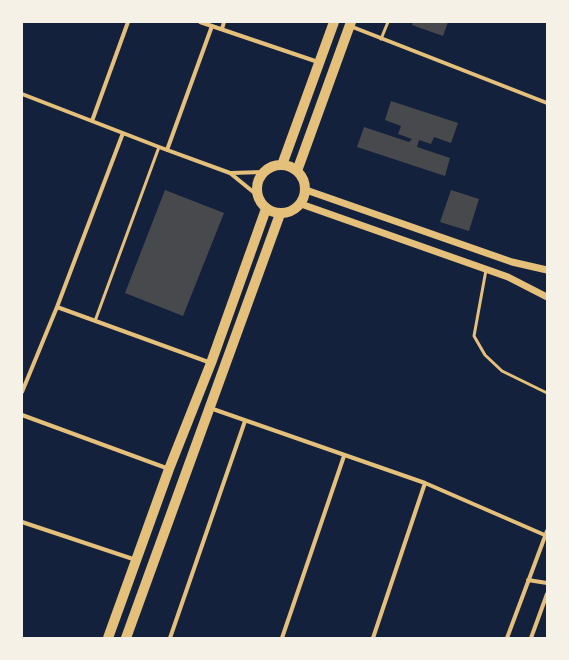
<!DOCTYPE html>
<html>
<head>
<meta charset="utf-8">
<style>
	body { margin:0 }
	#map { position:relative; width:569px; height:660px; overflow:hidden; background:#14213d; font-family:Signika,sans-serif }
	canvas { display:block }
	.frame { position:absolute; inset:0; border:23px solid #f6f1e7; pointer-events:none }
</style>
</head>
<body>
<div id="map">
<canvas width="569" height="660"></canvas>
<div class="frame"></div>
</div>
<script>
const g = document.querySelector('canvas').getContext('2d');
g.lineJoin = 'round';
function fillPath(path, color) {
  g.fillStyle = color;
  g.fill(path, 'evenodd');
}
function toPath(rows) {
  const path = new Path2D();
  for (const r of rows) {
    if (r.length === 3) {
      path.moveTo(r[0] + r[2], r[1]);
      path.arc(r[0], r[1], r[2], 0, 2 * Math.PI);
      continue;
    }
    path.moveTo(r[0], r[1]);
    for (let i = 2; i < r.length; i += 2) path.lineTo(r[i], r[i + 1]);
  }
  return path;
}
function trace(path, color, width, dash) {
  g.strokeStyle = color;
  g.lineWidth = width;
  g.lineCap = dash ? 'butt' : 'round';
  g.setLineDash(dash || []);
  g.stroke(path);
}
fillPath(toPath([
	[413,22,448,22,443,36,412,25],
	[391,101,458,123,451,143,434,137,431,144,419,140,417,147,450,158,445,176,357,147,364,127,409,142,412,139,398,134,401,126,385,120],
	[165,190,224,213,183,316,125,293],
	[451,190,479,199,469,231,440,222]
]), '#48494c');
trace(toPath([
	[381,39,388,22],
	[486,270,474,336,485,355,502,371,547,393],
	[95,321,159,147]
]), '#e5c07b', 3);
trace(toPath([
	[200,22,318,62],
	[350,26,547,103],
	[222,29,224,22],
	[22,94,159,147,230,173,257,195],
	[92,121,128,22],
	[167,150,212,26],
	[231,173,264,172],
	[57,307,211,363],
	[22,392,57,307,123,133],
	[210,408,425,483,547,536],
	[22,415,169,469],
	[22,522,136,560],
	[528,580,547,583],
	[170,638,245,421],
	[282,638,344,456],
	[373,638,425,483],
	[507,638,547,531],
	[531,638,547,594]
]), '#e5c07b', 4);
trace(toPath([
	[306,190,512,262,547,270],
	[301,204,508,277,547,297]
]), '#e5c07b', 7);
trace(toPath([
	[281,189,24],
	[282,165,334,22],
	[297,171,351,22],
	[108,638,169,469,211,363,266,209],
	[126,638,280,214]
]), '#e5c07b', 10);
</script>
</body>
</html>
